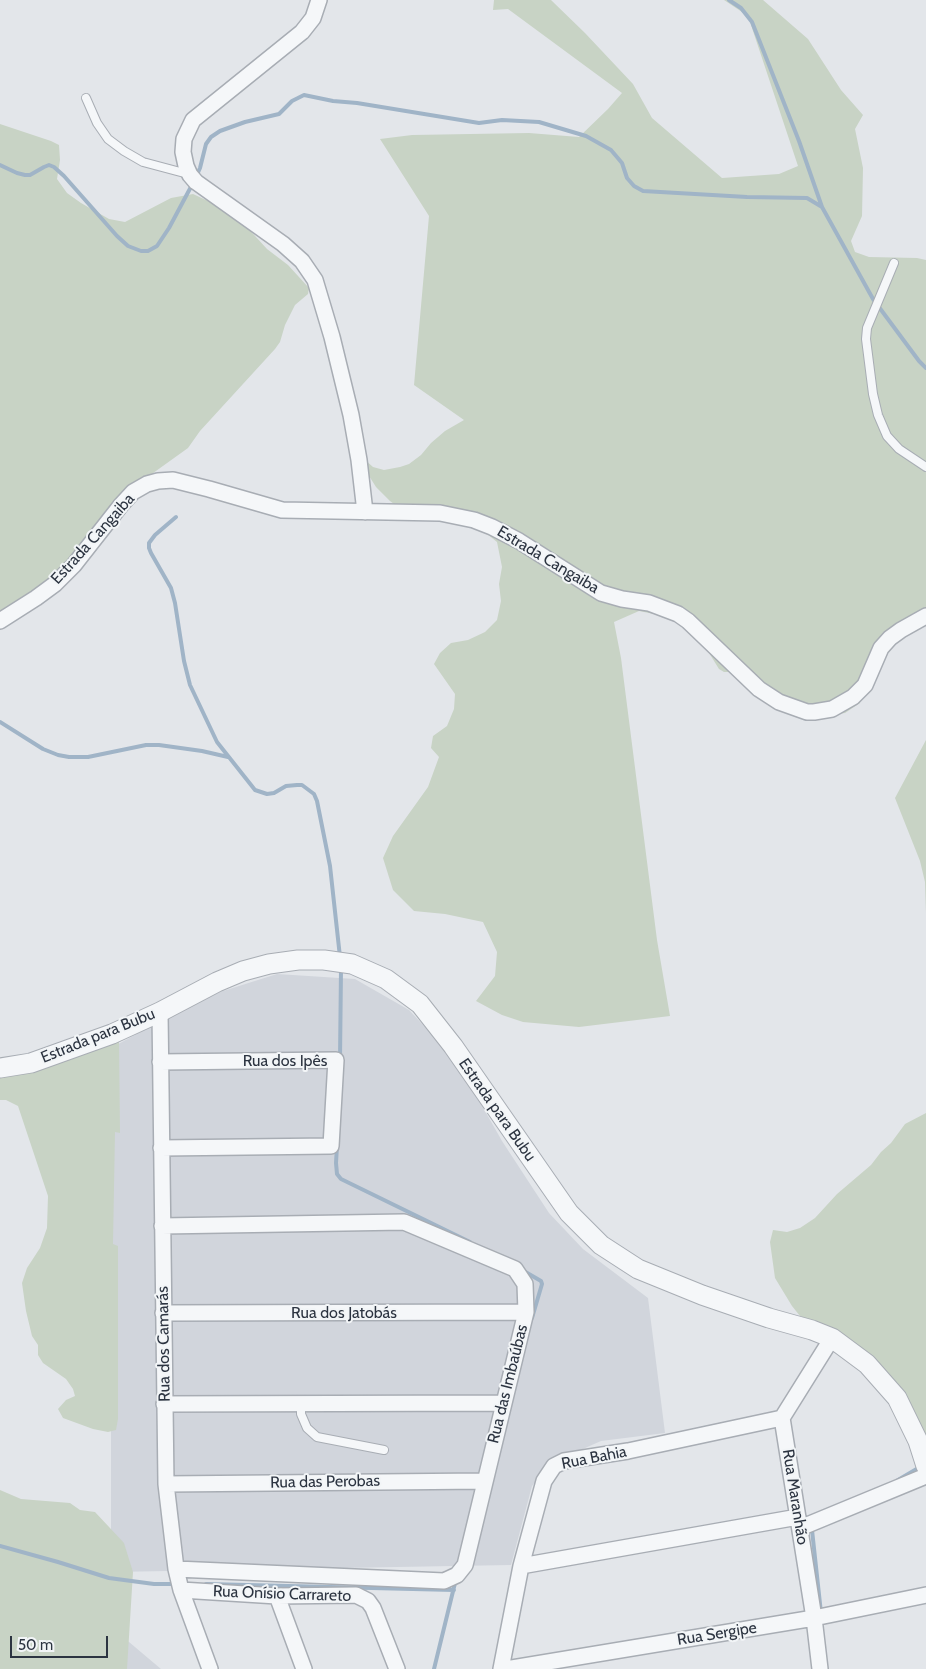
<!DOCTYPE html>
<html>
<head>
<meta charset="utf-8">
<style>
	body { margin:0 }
	#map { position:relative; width:926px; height:1669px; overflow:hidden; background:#e3e6ea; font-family:Cabin,sans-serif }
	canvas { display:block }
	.scale { position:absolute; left:10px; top:1636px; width:98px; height:22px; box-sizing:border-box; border:2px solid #2c3441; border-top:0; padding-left:6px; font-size:15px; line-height:18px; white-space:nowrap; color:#2c3441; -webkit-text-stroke:4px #f2f5f7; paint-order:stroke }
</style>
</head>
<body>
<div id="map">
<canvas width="926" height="1669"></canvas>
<div class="scale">50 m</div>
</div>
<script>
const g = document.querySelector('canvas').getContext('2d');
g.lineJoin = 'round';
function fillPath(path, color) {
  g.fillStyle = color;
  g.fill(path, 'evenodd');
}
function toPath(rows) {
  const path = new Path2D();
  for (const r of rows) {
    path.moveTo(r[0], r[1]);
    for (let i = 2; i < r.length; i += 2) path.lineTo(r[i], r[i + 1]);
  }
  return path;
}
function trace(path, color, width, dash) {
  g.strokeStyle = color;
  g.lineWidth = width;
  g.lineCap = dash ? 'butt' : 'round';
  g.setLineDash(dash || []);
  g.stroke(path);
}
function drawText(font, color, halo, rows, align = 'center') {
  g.font = font + ' Cabin,sans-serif';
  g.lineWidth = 4;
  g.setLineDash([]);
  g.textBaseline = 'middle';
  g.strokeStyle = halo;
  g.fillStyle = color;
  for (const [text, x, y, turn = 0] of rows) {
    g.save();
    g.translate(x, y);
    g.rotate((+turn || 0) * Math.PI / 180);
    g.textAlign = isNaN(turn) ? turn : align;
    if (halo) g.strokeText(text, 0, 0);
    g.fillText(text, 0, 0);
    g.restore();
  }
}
fillPath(toPath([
	[277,974,355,979,409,1010,456,1060,502,1141,549,1213,583,1249,648,1298,665,1433,601,1441,551,1463,532,1486,511,1565,111,1572,111,1048,177,1012,220,992],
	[116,1631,161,1669,119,1669]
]), '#d1d5dc');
fillPath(toPath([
	[494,0,551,0,585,33,633,84,652,118,722,178,779,174,798,166,748,16,724,0,763,0,808,39,841,90,863,115,855,129,863,168,862,216,851,241,855,252,869,257,917,258,926,260,926,622,867,661,860,703,845,713,824,716,799,709,738,672,724,672,719,669,701,640,677,622,654,614,639,611,614,622,621,658,657,940,670,1016,579,1027,523,1022,502,1015,476,1001,495,976,497,952,483,922,445,914,414,911,393,890,383,858,393,836,428,787,439,757,431,748,433,736,447,726,454,709,455,694,434,664,440,653,451,643,468,640,485,632,497,620,501,601,499,584,502,567,497,542,477,526,409,515,390,501,376,487,366,471,364,459,373,467,384,470,400,467,409,464,421,455,431,443,445,431,464,420,414,385,429,216,380,139,412,135,529,133,579,137,608,109,622,93,508,9,493,10],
	[0,124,51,141,59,145,60,160,57,179,67,193,81,203,109,219,125,222,171,198,193,194,234,213,267,249,288,265,309,288,308,294,295,305,285,325,280,342,275,349,200,431,188,448,142,481,53,577,34,594,0,615],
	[926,740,926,913,925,882,920,861,895,798],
	[119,1040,120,1133,115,1132,113,1244,118,1246,118,1419,116,1430,108,1432,93,1429,63,1418,58,1409,66,1400,75,1396,73,1389,66,1379,43,1363,38,1355,38,1345,32,1336,26,1311,22,1283,27,1268,40,1248,47,1228,48,1196,18,1106,6,1100,0,1100,0,1075],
	[926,1113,926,1447,832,1329,800,1316,792,1306,775,1278,770,1242,773,1230,787,1232,800,1228,815,1218,837,1194,871,1165,881,1152,891,1143,905,1124],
	[0,1490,21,1499,70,1503,80,1510,95,1512,124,1543,133,1572,127,1669,0,1669]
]), '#c8d3c5');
trace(toPath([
	[729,0,741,8,752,22,799,141,822,207,873,299,919,361,926,368],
	[0,165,17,173,25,175,30,175,44,167,49,165,54,167,64,176,117,236,128,246,141,251,148,251,157,246,169,228,193,183],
	[196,177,200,168,206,144,211,137,220,131,245,122,279,114,292,101,304,95,333,101,357,103,479,123,502,120,539,122,586,136,611,150,622,163,627,178,634,186,643,191,747,197,807,198,822,207],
	[176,517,155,535,149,543,149,548,151,553,171,588,175,603,184,661,190,685,217,742,255,790,267,794,274,793,286,786,297,785,302,785,314,794,317,801,330,866,340,957],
	[0,722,43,749,58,755,69,757,88,757,146,745,159,745,202,751,228,757],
	[340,1059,341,969],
	[337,1146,336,1163,337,1174,341,1179,470,1242],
	[522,1270,541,1281,542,1284,532,1318],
	[898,1480,920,1467],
	[816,1528,812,1530,821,1613],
	[0,1546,58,1562,109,1578,154,1584,176,1584],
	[206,1584,454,1590],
	[434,1669,456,1579]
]), '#a0b4c7', 4);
const service = toPath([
	[86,98,97,123,108,139,124,151,143,162,188,174],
	[894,263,867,328,866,339,873,394,878,415,887,436,899,449,926,467],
	[301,1404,301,1414,307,1428,317,1437,384,1450]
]);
const minor = toPath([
	[319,0,313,18,302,32,193,120,184,139,183,152,186,166,190,175,196,182,283,244,302,261,315,280,332,337,351,415,359,460,365,512],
	[0,621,36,598,55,584,74,565,121,505,133,492,147,484,158,481,173,480,209,489,282,510,440,513,474,520,492,527,519,541,601,593,622,599,649,603,678,614,688,621,759,689,779,702,807,712,814,712,832,709,853,697,865,685,881,648,890,638,901,630,926,616],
	[160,1012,166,1484,176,1569,181,1590,210,1669],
	[160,1062,336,1060,331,1146,161,1148],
	[162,1226,404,1222,515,1269,525,1284,526,1312,465,1565,457,1575,444,1581,176,1569],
	[163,1313,526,1312],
	[164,1404,503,1403],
	[166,1484,485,1481],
	[800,1528,926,1476],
	[521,1566,798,1517],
	[181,1590,277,1596,356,1595,368,1601,373,1608,397,1669],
	[277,1596,304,1669],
	[501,1669,521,1566,544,1481,554,1466,564,1461,628,1451,782,1418],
	[506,1669,814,1618,926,1595],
	[820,1669,814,1618,782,1418,832,1338]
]);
const tertiary = toPath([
	[0,1068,31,1063,112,1034,160,1012,217,982,243,971,269,964,298,960,324,960,352,964,386,979,420,1004,453,1046,569,1213,601,1245,638,1269,702,1295,769,1318,812,1330,832,1338,867,1364,897,1398,918,1441,926,1466]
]);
trace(service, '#a8adb4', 10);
trace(minor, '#a8adb4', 18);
trace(tertiary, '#a8adb4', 21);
trace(service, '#f5f7f9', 8);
trace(minor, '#f5f7f9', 15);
trace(tertiary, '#f5f7f9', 19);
drawText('16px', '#2c3441', '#f2f5f7', [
	["Estrada Cangaiba",93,539,-48],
	["Estrada Cangaiba",548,560,31],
	["Estrada para Bubu",98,1036,-22],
	["Rua dos Ipês",285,1061],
	["Estrada para Bubu",497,1110,55],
	["Rua dos Jatobás",344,1313],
	["Rua dos Camarás",164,1344,-91],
	["Rua das Imbaúbas",508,1384,-76],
	["Rua Bahia",594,1458,-11],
	["Rua das Perobas",325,1482,-1],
	["Rua Maranhão",795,1497,81],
	["Rua Onísio Carrareto",282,1594,2],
	["Rua Sergipe",717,1634,-9]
]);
</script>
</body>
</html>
